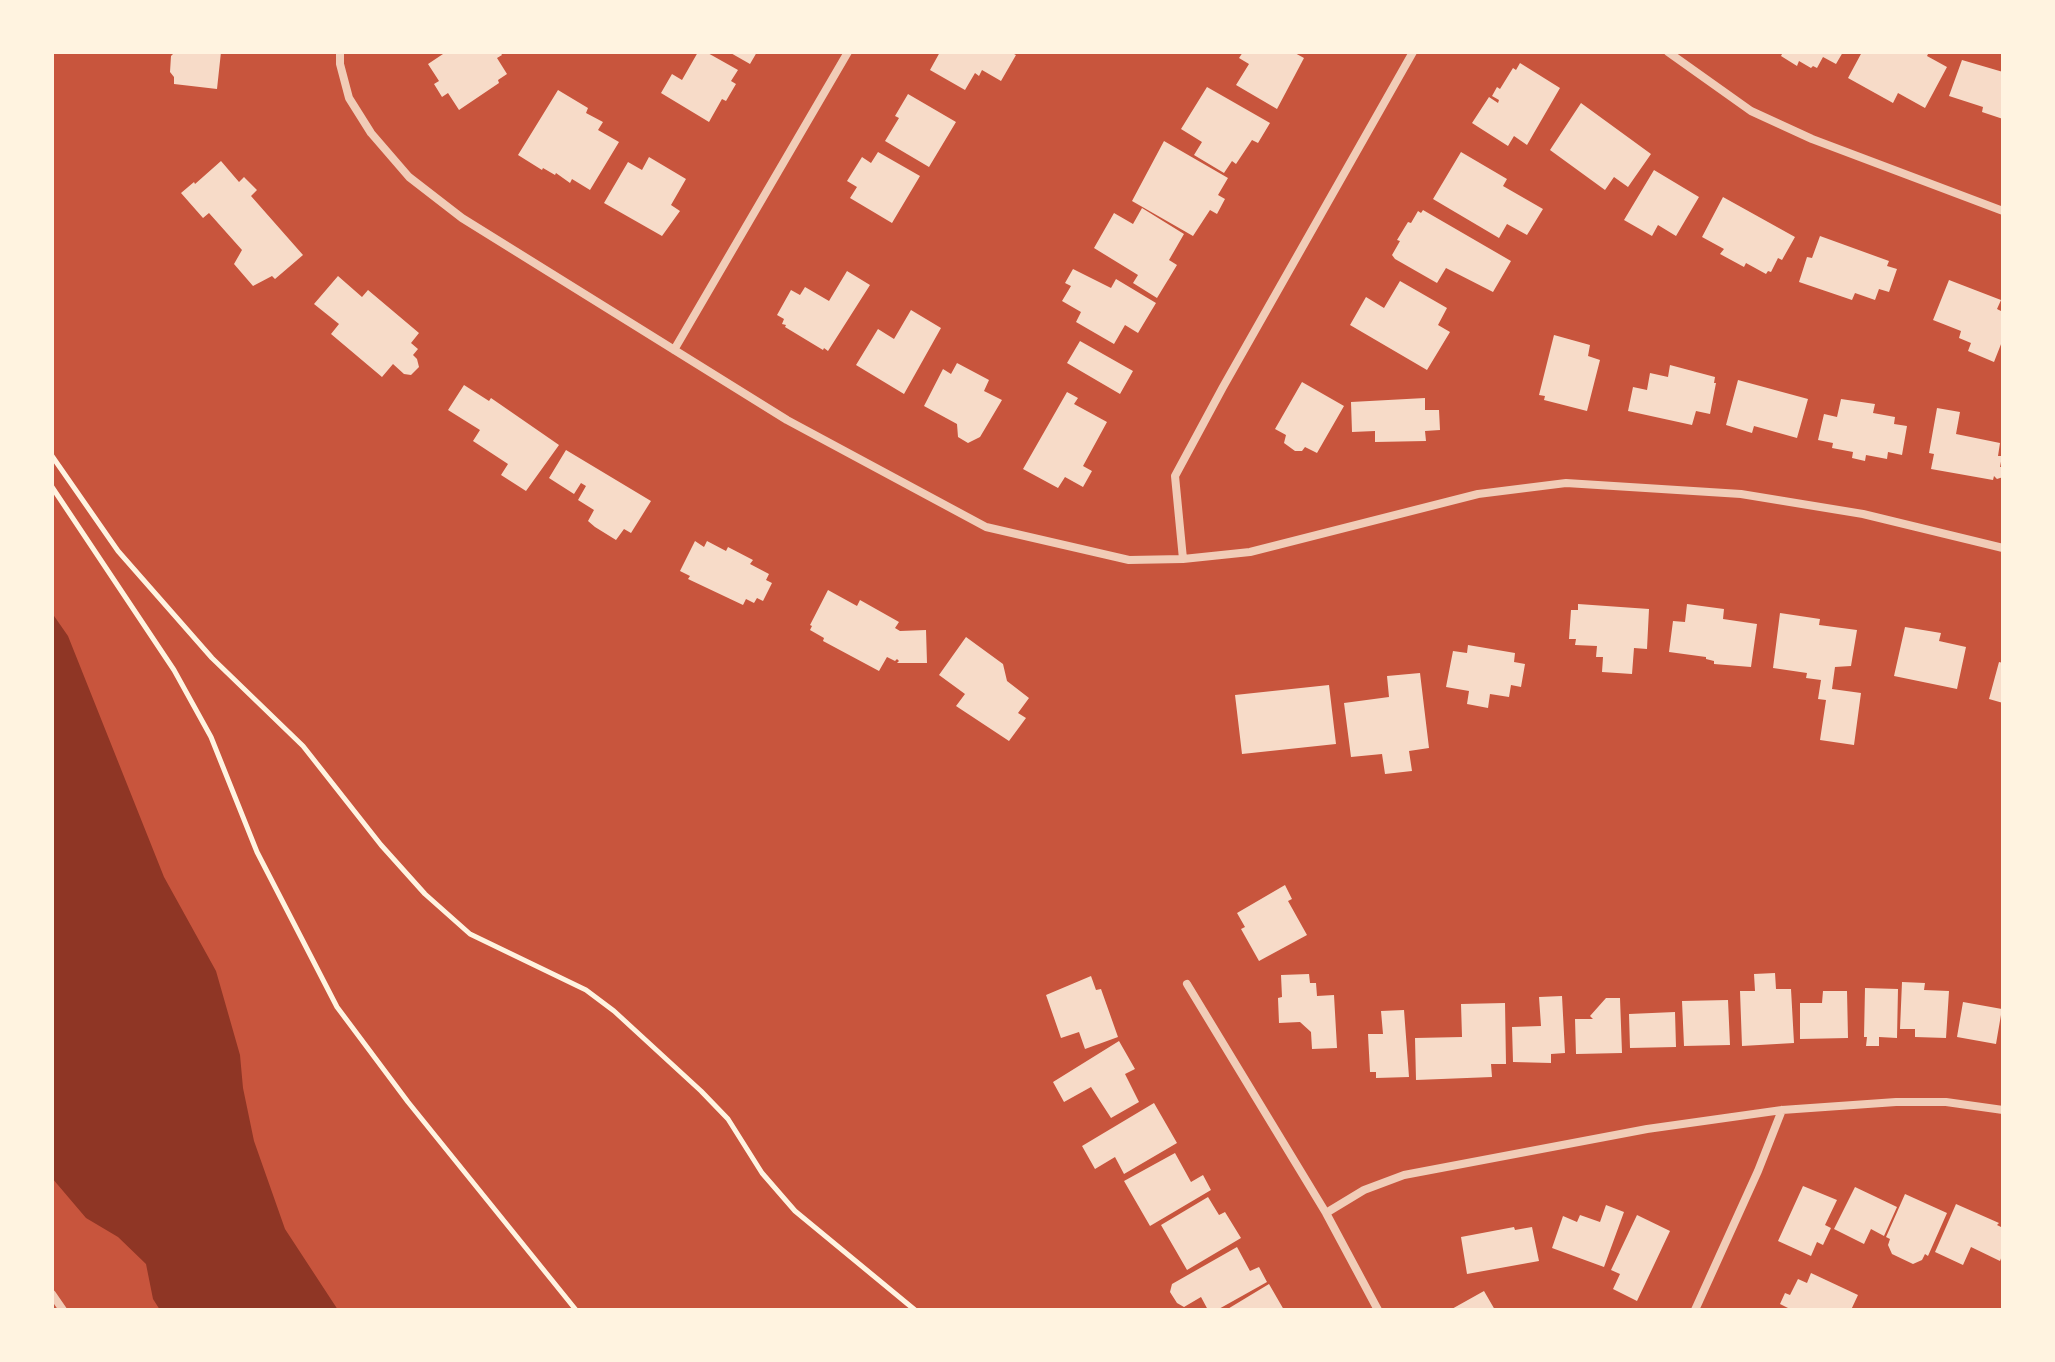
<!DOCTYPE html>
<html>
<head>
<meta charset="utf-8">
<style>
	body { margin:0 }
	#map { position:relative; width:2055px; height:1362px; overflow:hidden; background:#c8553d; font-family:"PT Sans Narrow",sans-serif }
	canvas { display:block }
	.frame { position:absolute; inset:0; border:54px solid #fff3e0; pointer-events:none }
</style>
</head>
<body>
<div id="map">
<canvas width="2055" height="1362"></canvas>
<div class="frame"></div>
</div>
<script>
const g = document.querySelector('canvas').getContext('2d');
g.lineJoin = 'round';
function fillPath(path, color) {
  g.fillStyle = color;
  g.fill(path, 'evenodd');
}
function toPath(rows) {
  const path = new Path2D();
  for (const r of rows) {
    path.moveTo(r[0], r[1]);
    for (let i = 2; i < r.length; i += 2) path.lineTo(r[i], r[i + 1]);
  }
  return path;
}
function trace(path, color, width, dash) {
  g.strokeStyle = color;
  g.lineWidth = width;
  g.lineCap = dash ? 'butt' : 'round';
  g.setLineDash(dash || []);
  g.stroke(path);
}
fillPath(toPath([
	[52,613,68,636,164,877,216,971,240,1055,243,1088,254,1141,285,1229,338,1310,160,1310,153,1299,146,1264,118,1237,86,1218,52,1178]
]), '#8f3625');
fillPath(toPath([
	[175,52,221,52,217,89,174,84,174,77,170,72,171,56],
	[446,52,500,52,502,55,497,58,507,74,498,80,499,83,459,110,448,93,442,97,434,84,439,81,428,64],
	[698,52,706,52,738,70,731,81,736,84,726,101,722,99,709,122,661,93,672,74,682,80],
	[729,52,757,52,750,64],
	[940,52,1010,52,1016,55,1001,81,982,70,979,76,975,73,965,90,930,70],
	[1243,52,1293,52,1304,58,1277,109,1236,85,1249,64,1239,58],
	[1783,52,1843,52,1836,64,1823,57,1817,68,1813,66,1811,68,1799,61,1797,66,1781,56],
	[1862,52,1929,52,1927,56,1947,67,1925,108,1898,93,1893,103,1848,78],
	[1962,60,2003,72,2003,119,1982,112,1983,107,1949,96],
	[1520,63,1560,88,1527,145,1514,136,1508,146,1472,123,1489,97,1498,103,1499,100,1492,96,1497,87,1500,89,1513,68,1516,70],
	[1207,87,1270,123,1258,143,1252,140,1236,164,1232,161,1224,173,1194,155,1202,142,1181,129],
	[558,90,588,108,586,113,603,122,598,130,619,142,590,190,572,179,570,183,556,173,555,175,543,168,542,170,518,155],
	[908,94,956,122,929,167,885,141,899,118,895,116],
	[1581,103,1651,154,1628,187,1614,177,1605,190,1550,150],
	[1164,141,1228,178,1218,195,1225,199,1217,214,1210,210,1193,236,1132,201],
	[878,152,920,176,892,223,850,198,857,187,847,181,862,157,871,163],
	[1461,152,1507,179,1503,186,1543,209,1527,235,1507,224,1499,238,1433,199],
	[649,157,686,179,671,205,680,211,662,236,604,203,628,162,642,170],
	[221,161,239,182,244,177,257,190,251,196,303,255,275,279,272,276,253,286,234,264,242,250,209,213,203,218,181,193,194,182,195,184],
	[1654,170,1699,197,1676,236,1658,225,1652,236,1624,220],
	[1723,197,1795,237,1782,260,1778,258,1771,272,1768,271,1766,274,1746,263,1744,267,1720,254,1724,249,1702,237],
	[1142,208,1184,234,1169,260,1177,265,1157,298,1133,283,1138,275,1094,248,1114,213,1133,224],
	[1423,210,1511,261,1493,292,1446,268,1437,283,1395,259,1392,255,1400,241,1397,240,1408,222,1411,223,1418,211,1421,213],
	[1820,236,1889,261,1887,266,1897,269,1889,292,1879,289,1875,300,1855,293,1852,300,1799,282,1807,257,1812,258],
	[1073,269,1111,288,1116,279,1156,303,1138,333,1125,325,1114,344,1076,322,1081,312,1062,301,1071,286,1065,283],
	[847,271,870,285,828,351,824,348,823,350,785,327,786,325,782,324,784,319,777,315,791,290,800,295,805,287,829,301],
	[338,276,362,297,368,290,419,333,411,343,418,349,413,355,417,359,419,367,411,375,404,374,393,364,382,377,331,334,339,324,314,304],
	[1949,280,2001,300,1997,309,2003,312,2003,339,1994,362,1968,351,1971,343,1959,338,1961,331,1933,320],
	[1400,281,1447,308,1438,325,1450,332,1427,370,1350,325,1366,297,1384,308],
	[911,310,941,328,904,394,856,365,878,329,894,339],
	[1554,335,1590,345,1588,356,1600,360,1587,411,1544,400,1545,396,1539,395],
	[1080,341,1133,371,1120,394,1067,363],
	[957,363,989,380,984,391,1002,400,980,437,968,443,958,437,957,424,924,406,943,369,951,374],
	[1670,365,1715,377,1714,383,1716,383,1710,414,1696,411,1692,425,1628,411,1633,387,1647,390,1650,373,1668,377],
	[1738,380,1808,399,1797,438,1754,426,1752,433,1726,425],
	[1302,382,1344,406,1317,453,1305,447,1302,451,1295,451,1284,443,1286,435,1275,429],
	[464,385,489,401,491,398,559,445,526,491,501,475,508,464,473,441,480,430,448,410],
	[1067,392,1078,398,1074,404,1107,422,1083,466,1092,471,1083,487,1065,477,1058,488,1023,469],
	[1425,398,1425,410,1439,410,1440,430,1425,431,1426,441,1375,442,1375,431,1352,432,1351,402],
	[1841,399,1875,404,1873,413,1895,417,1894,424,1907,426,1902,455,1888,452,1887,459,1866,455,1865,461,1852,458,1853,452,1832,448,1833,443,1818,440,1824,414,1837,417],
	[1937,408,1960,412,1956,434,2000,443,1998,456,2002,456,2000,467,2003,467,2003,477,1997,479,1994,476,1993,480,1931,469,1934,454,1929,453],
	[566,450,651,501,631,533,624,529,616,540,595,527,588,521,594,510,578,500,586,486,581,483,574,494,549,478],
	[695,541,704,547,707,541,726,551,728,547,753,560,750,564,769,574,766,580,772,583,763,601,757,598,754,603,746,599,743,605,688,579,690,576,680,571],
	[828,590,857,606,860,600,899,622,895,628,900,631,926,630,927,663,897,663,899,661,897,659,895,661,887,657,879,671,823,641,824,638,810,630,812,626,810,625],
	[1578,604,1649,609,1647,649,1634,648,1632,674,1602,672,1603,657,1596,657,1597,646,1575,645,1576,639,1569,639,1571,610,1578,610],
	[1687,604,1724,609,1723,619,1757,624,1751,667,1714,664,1714,661,1706,659,1706,657,1669,652,1673,621,1685,622],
	[1780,613,1820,619,1819,625,1857,630,1851,666,1835,667,1832,689,1861,693,1854,745,1820,740,1826,700,1818,699,1821,680,1806,678,1807,673,1773,668],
	[1905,627,1941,633,1939,641,1966,647,1957,689,1894,676],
	[966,637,1003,664,1007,681,1029,698,1018,713,1026,718,1009,741,956,706,965,694,939,675],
	[1468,645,1515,653,1514,662,1525,664,1521,687,1511,685,1509,697,1490,694,1488,708,1467,704,1469,691,1446,687,1453,651,1467,653],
	[1999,662,2003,663,2003,703,1989,699],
	[1420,673,1429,748,1409,751,1412,771,1385,774,1382,754,1351,757,1344,703,1389,697,1387,676],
	[1329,685,1336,744,1242,754,1235,695],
	[1285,885,1292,899,1288,901,1307,935,1259,961,1241,929,1245,927,1237,913],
	[1775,973,1776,989,1791,989,1794,1043,1742,1046,1740,991,1755,991,1754,974],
	[1309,974,1310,983,1316,983,1317,996,1334,995,1337,1048,1312,1049,1311,1032,1300,1022,1279,1023,1278,998,1282,997,1281,975],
	[1091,976,1096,990,1101,989,1118,1037,1085,1049,1079,1032,1061,1038,1046,995],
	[1902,982,1925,983,1924,990,1949,991,1946,1038,1915,1037,1915,1029,1900,1029],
	[1865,988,1898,989,1897,1038,1879,1037,1879,1046,1866,1046,1867,1037,1864,1037],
	[1823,991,1847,991,1848,1038,1800,1039,1800,1003,1822,1003],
	[1562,996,1565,1053,1551,1054,1551,1063,1513,1062,1512,1027,1541,1026,1539,997],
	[1606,998,1620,998,1622,1053,1576,1054,1575,1019,1593,1019,1590,1016],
	[1728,1000,1730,1045,1684,1046,1682,1001],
	[1963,1002,2002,1009,1996,1044,1957,1037],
	[1505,1003,1506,1064,1491,1064,1492,1077,1416,1080,1415,1038,1462,1037,1461,1004],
	[1404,1010,1409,1077,1376,1078,1376,1072,1370,1072,1368,1034,1383,1034,1381,1011],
	[1675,1012,1676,1047,1630,1048,1629,1014],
	[1119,1041,1135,1069,1125,1074,1139,1102,1111,1118,1091,1087,1064,1102,1053,1082],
	[1154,1103,1177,1143,1124,1174,1115,1157,1095,1169,1082,1146],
	[1175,1153,1191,1182,1203,1175,1211,1190,1150,1226,1124,1181],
	[1803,1186,1837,1200,1825,1225,1831,1228,1823,1245,1817,1242,1811,1256,1778,1241],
	[1855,1187,1897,1207,1884,1236,1871,1229,1864,1244,1834,1229],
	[1905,1194,1947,1213,1928,1256,1925,1254,1922,1260,1913,1264,1892,1254,1888,1245,1890,1239,1886,1237],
	[1208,1197,1219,1215,1225,1212,1241,1238,1187,1270,1161,1225],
	[1956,1204,1999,1223,1997,1225,2003,1228,2003,1253,2000,1261,1971,1247,1963,1265,1935,1252],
	[1606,1205,1624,1212,1604,1267,1552,1248,1563,1216,1577,1222,1580,1215,1600,1222],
	[1637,1215,1670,1231,1637,1301,1613,1289,1620,1274,1611,1270],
	[1514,1227,1515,1230,1532,1227,1539,1261,1467,1274,1461,1237],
	[1237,1247,1250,1271,1259,1267,1267,1282,1217,1310,1208,1310,1201,1297,1184,1307,1177,1303,1170,1292,1172,1284],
	[1811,1273,1858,1295,1851,1310,1787,1310,1788,1308,1780,1304,1785,1293,1790,1295,1798,1279,1807,1283],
	[1269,1284,1284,1310,1226,1310],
	[1484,1291,1495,1310,1450,1310]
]), '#f7dbc8');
trace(toPath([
	[52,456,118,551,212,658,303,746,381,845,425,894,470,934,586,990,614,1011,701,1091,728,1119,762,1173,795,1211,915,1310],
	[52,487,174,670,211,737,257,852,337,1007,408,1102,576,1310]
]), '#fff3e0', 5);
trace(toPath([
	[340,52,340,64,349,98,371,133,409,177,462,218,787,420,986,527,1129,560,1183,559,1250,552,1478,494,1566,483,1741,494,1863,514,2003,548],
	[1668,52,1751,111,1812,139,2003,211],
	[674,350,848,52],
	[1183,559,1175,476,1223,387,1413,52],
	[1187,984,1326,1213,1378,1310],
	[1326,1213,1364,1190,1404,1175,1647,1129,1782,1110,1896,1102,1946,1102,2003,1110],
	[52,1294,63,1310],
	[1695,1310,1758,1171,1782,1110]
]), '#f1ccb7', 8);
</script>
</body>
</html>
